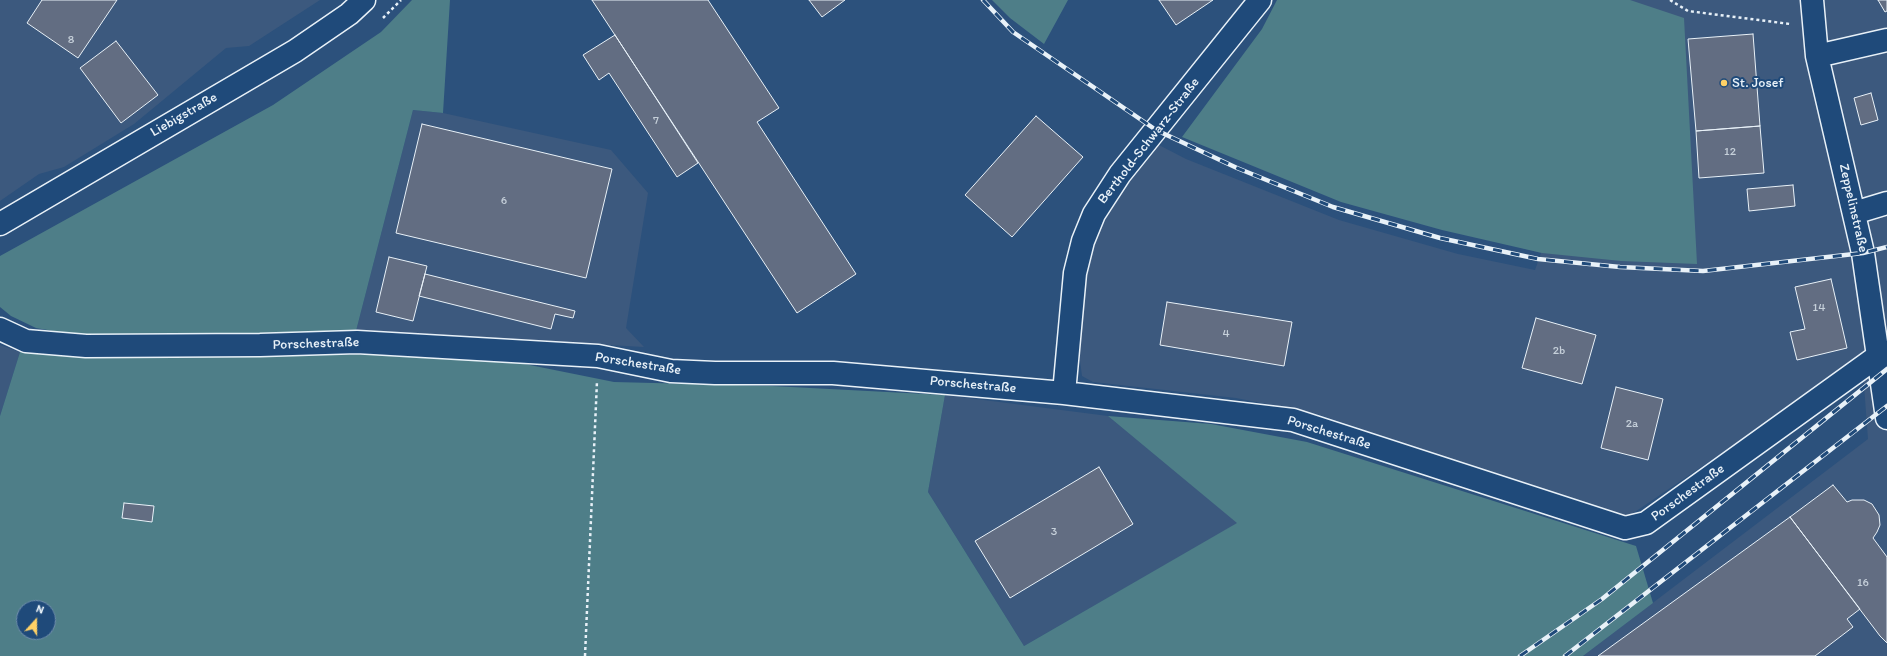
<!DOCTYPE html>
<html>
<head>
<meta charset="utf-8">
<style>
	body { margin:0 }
	#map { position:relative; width:1887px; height:656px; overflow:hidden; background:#2c517c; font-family:Itim,sans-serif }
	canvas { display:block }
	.north { position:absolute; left:16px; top:600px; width:40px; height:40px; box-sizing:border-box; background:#1f4a7a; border:1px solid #6f8dac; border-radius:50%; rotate:21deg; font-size:11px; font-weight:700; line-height:16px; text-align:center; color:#e8f1f8 }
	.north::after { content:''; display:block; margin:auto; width:14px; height:18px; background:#ffd166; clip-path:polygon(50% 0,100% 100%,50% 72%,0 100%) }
</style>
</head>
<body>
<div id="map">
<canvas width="1887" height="656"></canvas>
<div class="north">N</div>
</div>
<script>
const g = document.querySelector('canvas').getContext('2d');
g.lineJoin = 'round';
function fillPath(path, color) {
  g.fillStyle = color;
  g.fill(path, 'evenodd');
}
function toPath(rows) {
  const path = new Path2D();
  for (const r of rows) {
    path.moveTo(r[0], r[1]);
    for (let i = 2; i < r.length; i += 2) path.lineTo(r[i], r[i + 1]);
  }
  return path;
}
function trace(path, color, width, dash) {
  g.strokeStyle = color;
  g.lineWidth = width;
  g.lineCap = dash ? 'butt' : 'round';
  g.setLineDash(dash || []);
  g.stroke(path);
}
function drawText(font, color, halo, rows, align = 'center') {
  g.font = font + ' Itim,sans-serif';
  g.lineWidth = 4;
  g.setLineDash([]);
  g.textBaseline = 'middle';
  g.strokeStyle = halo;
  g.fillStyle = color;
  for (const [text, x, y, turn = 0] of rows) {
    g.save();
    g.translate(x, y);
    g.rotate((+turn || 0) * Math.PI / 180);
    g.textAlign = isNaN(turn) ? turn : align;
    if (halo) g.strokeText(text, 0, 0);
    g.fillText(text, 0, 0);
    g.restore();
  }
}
fillPath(toPath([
	[0,0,320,0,249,46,226,48,134,124,64,167,39,174,0,201],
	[1618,0,1887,0,1887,656,1583,656,1868,439,1862,358,1626,518,1317,414,1236,398,1093,382,1082,376,1079,353,1083,276,1091,245,1103,218,1127,179,1157,144,1186,159,1339,220,1458,254,1535,270,1541,253,1495,241],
	[413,110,443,113,611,150,648,193,626,328,644,347,356,331],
	[0,345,20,352,0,416],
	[945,395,1108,416,1238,523,1024,646,928,492]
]), '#3c597e');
fillPath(toPath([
	[412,0,450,0,443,113,413,110,356,331,94,338,36,328,11,316,0,307,0,256,273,105,381,32],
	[992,0,1068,0,1044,44,1010,18],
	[1277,0,1630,0,1684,18,1697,264,1621,261,1542,253,1442,230,1341,202,1182,137,1262,29],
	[20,352,106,356,412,354,500,359,614,382,772,386,945,395,928,492,1024,646,1237,523,1108,416,1211,424,1307,442,1636,546,1653,603,1583,656,0,656,0,416],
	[24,608,48,608,48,632,24,632]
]), '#4e7e88');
const building = toPath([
	[42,0,117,0,78,58,27,23,42,0],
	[592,0,708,0,779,108,757,122,856,274,797,313,592,0],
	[809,0,845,0,822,17,809,0],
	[1159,0,1213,0,1176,25,1159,0],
	[1878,0,1887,0,1887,11,1885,12,1878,0],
	[1753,34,1760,126,1696,131,1688,39,1753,34],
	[615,35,698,163,677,177,609,73,599,80,583,55,615,35],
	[116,41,158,95,121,123,80,68,116,41],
	[1871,93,1878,120,1861,125,1854,98,1871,93],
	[1036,116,1083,157,1012,237,965,195,1036,116],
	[422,124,612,169,586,278,396,233,422,124],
	[1760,126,1764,173,1699,178,1696,131,1760,126],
	[1793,185,1795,206,1749,211,1747,189,1793,185],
	[389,257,427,266,413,321,376,312,389,257],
	[425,274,575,311,573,318,555,314,551,329,419,296,425,274],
	[1831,279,1847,348,1797,360,1790,332,1805,329,1795,287,1831,279],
	[1167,302,1292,322,1284,366,1160,345,1167,302],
	[1536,318,1596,335,1582,384,1522,368,1536,318],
	[1616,387,1663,399,1648,460,1601,448,1616,387],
	[1099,467,1133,524,1010,598,975,541,1099,467],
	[1833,485,1847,502,1852,500,1864,500,1872,504,1879,515,1880,525,1877,532,1873,538,1887,557,1887,643,1880,636,1790,517,1833,485],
	[124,503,154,506,152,522,122,518,124,503],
	[1790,517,1860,609,1847,619,1853,627,1815,656,1598,656,1790,517]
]);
fillPath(building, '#626d82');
trace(building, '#e8f1f8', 1);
const minor = toPath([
	[1812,0,1817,56,1863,253,1887,418],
	[1817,56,1887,40],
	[1854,213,1887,203],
	[0,224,295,51,349,14,364,0],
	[0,329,26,341,86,346,260,345,357,342,598,356,671,371,715,373,833,373,1064,393,1293,420,1625,528,1646,523,1878,356],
	[1064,393,1075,273,1083,241,1094,214,1120,174,1260,0]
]);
trace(minor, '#e8f1f8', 25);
trace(toPath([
	[1670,0,1688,11,1790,24],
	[383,18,401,0],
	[585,656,597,381]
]), '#e8f1f8', 2.5, [3, 3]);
trace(minor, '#1f4a7a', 22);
const rail = toPath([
	[983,0,1013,32,1156,130,1237,168,1333,207,1440,238,1538,259,1620,267,1703,271,1863,253,1887,247],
	[1520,656,1602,599,1887,369],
	[1565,656,1887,406]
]);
trace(rail, '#e8f1f8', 4.5);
trace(rail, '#1f4a7a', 3, [9]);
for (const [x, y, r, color] of [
	[1724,83,4,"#ffd166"]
]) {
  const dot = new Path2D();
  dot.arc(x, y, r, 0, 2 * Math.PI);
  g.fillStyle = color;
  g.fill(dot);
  trace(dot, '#1f4a7a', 1.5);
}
drawText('12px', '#c6d0da', null, [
	["8",71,40],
	["7",656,121],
	["12",1730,152],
	["6",504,201],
	["14",1819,308],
	["4",1226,334],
	["2b",1559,351],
	["2a",1632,424],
	["3",1054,532],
	["16",1863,583]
]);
drawText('14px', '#e8f1f8', '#1f4a7a', [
	["St. Josef",1732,83]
], 'left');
drawText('14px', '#e8f1f8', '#1f4a7a', [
	["Liebigstraße",184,115,-30],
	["Berthold-Schwarz-Straße",1149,141,-52],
	["Zeppelinstraße",1853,208,77],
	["Porschestraße",316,344,-2],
	["Porschestraße",638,364,9],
	["Porschestraße",973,385,5],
	["Porschestraße",1329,433,17],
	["Porschestraße",1688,493,-36]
]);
</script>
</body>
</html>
